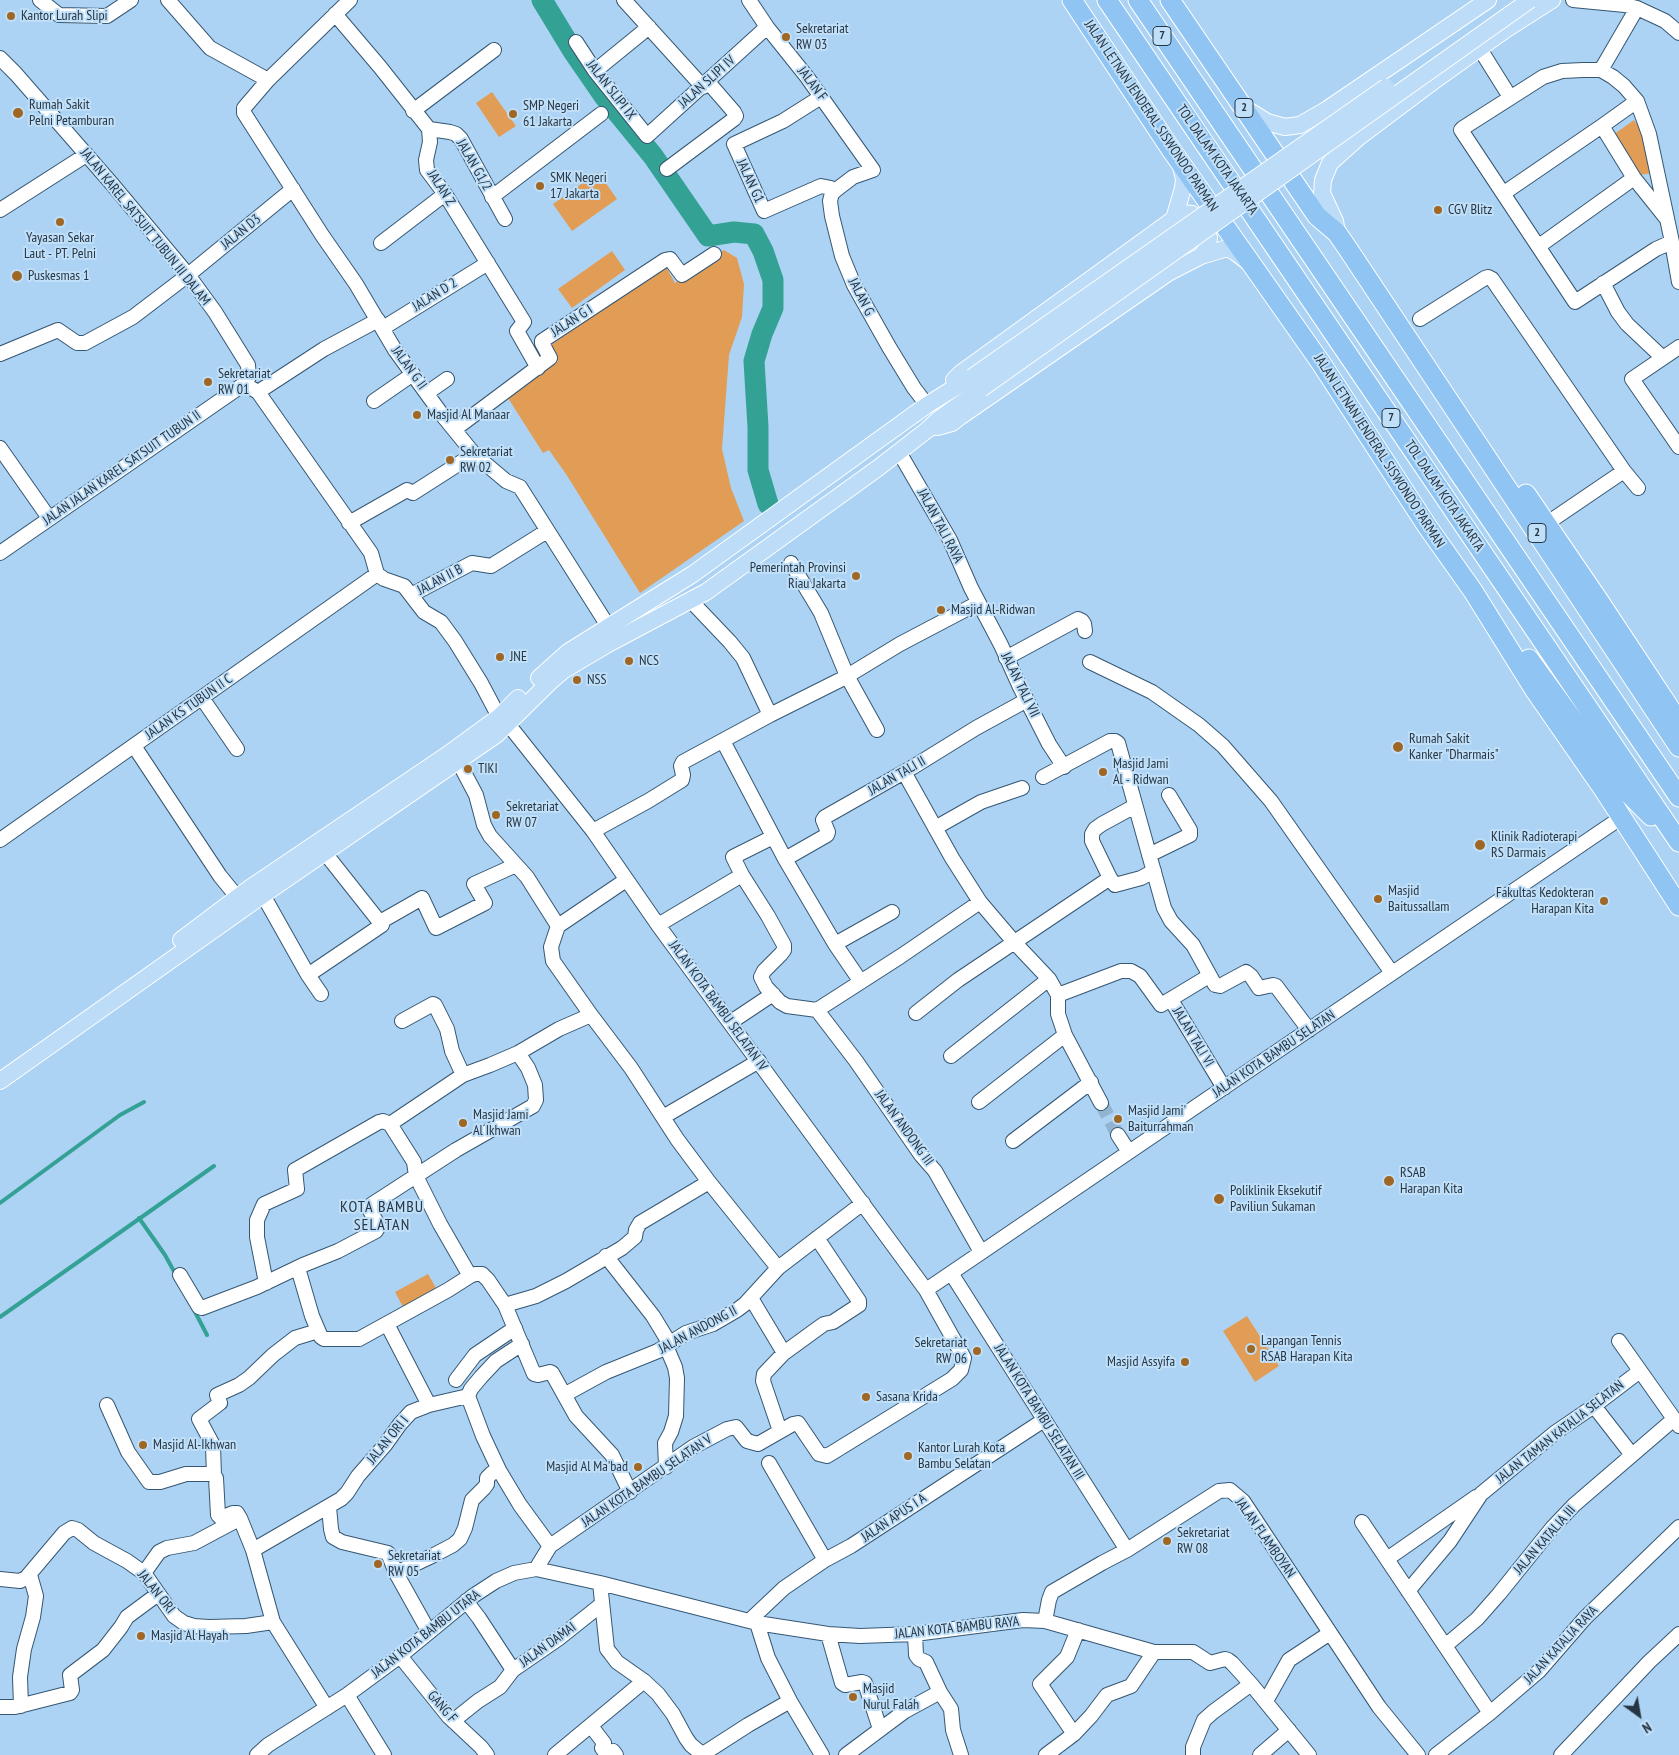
<!DOCTYPE html>
<html>
<head>
<meta charset="utf-8">
<style>
	body { margin:0 }
	#map { position:relative; width:1679px; height:1755px; overflow:hidden; background:#add3f4; font-family:"PT Sans Narrow",sans-serif }
	canvas { display:block }
	.north { position:absolute; left:1614px; top:1690px; width:50px; height:50px; -webkit-text-stroke:4px #c0dff9; paint-order:stroke; rotate:148deg; font-size:14px; font-weight:700; line-height:20px; text-align:center; color:#273643 }
	.north::after { content:''; display:block; margin:auto; width:18px; height:22px; background:#273643; clip-path:polygon(50% 0,100% 100%,50% 72%,0 100%) }
</style>
</head>
<body>
<div id="map">
<canvas width="1679" height="1755"></canvas>
<div class="north">N</div>
</div>
<script>
const g = document.querySelector('canvas').getContext('2d');
g.lineJoin = 'round';
function fillPath(path, color) {
  g.fillStyle = color;
  g.fill(path, 'evenodd');
}
function toPath(rows) {
  const path = new Path2D();
  for (const r of rows) {
    path.moveTo(r[0], r[1]);
    for (let i = 2; i < r.length; i += 2) path.lineTo(r[i], r[i + 1]);
  }
  return path;
}
function trace(path, color, width, dash) {
  g.strokeStyle = color;
  g.lineWidth = width;
  g.lineCap = dash ? 'butt' : 'round';
  g.setLineDash(dash || []);
  g.stroke(path);
}
function drawText(font, color, halo, rows, align = 'center') {
  g.font = font + ' "PT Sans Narrow",sans-serif';
  g.lineWidth = 4;
  g.setLineDash([]);
  g.textBaseline = 'middle';
  g.strokeStyle = halo;
  g.fillStyle = color;
  for (const [text, x, y, turn = 0] of rows) {
    g.save();
    g.translate(x, y);
    g.rotate((+turn || 0) * Math.PI / 180);
    g.textAlign = isNaN(turn) ? turn : align;
    if (halo) g.strokeText(text, 0, 0);
    g.fillText(text, 0, 0);
    g.restore();
  }
}
fillPath(toPath([
	[492,92,516,126,499,137,476,103],
	[1634,120,1650,143,1655,173,1637,175,1613,135],
	[598,172,617,199,572,231,553,204],
	[724,250,737,258,744,284,742,317,729,355,722,449,731,488,744,521,640,593,566,474,549,450,543,453,506,395,558,361,548,347,639,284,666,267,675,283],
	[612,251,625,270,572,308,558,289],
	[428,1274,436,1288,403,1307,395,1292],
	[1247,1316,1279,1366,1255,1382,1223,1331]
]), '#e19d56');
trace(toPath([
	[0,1203,120,1115,144,1102],
	[139,1218,165,1255,176,1275],
	[193,1308,207,1335],
	[0,1317,214,1166]
]), '#34a195', 4);
trace(toPath([
	[542,0,573,51,604,96,653,156,708,236,734,232,754,234,763,251,773,280,773,308,762,334,754,361,758,427,758,470,768,504]
]), '#34a195', 21);
trace(toPath([
	[1101,1103,1118,1135]
]), '#92b4d1', 14, [14, 7]);
const minor = toPath([
	[40,0,59,15,107,16,131,0],
	[168,0,210,48,268,80],
	[350,0,268,80,244,108,244,113,322,235,356,284,395,350,443,416,474,454,506,481,520,487,608,626],
	[624,0,703,87],
	[749,0,767,27,807,77,873,170,853,177,832,193,830,201,832,216,842,256,854,285,889,347,914,388,927,405],
	[1573,0,1625,5,1637,8,1665,21,1679,33],
	[335,14,380,67,429,129,430,142,426,160,427,170,445,194,524,322,517,331,538,368],
	[576,42,595,71,647,136,767,27],
	[1480,49,1510,97],
	[0,58,16,74,112,184,188,275,215,312,248,365,249,377,244,384,0,553],
	[1601,70,1637,8],
	[595,71,649,27],
	[821,97,783,121,734,144,764,211,821,186,831,188,835,191],
	[413,111,494,50],
	[1602,126,1634,178,1666,218],
	[429,129,450,132,456,134,461,139,505,219],
	[667,169,734,119,736,116,734,112,708,82],
	[1504,193,1602,126,1637,101],
	[492,197,601,114],
	[0,210,86,155],
	[1672,242,1656,249,1575,302,1461,130,1463,128,1543,77,1562,71,1583,70,1601,70,1613,77,1624,86,1637,101,1649,134,1672,242,1679,282],
	[381,243,445,194],
	[1539,246,1634,178],
	[1603,283,1618,312,1627,324,1663,358],
	[1420,319,1485,278,1488,277,1492,279,1624,471],
	[383,328,488,263],
	[1679,347,1632,379,1679,447],
	[0,354,58,330,77,343,85,343,133,317,188,275,293,189],
	[244,384,258,392,371,553,377,574,384,579,404,586,424,612,441,622,455,641,481,683,499,717],
	[258,392,324,349,378,320],
	[427,393,447,379],
	[374,401,413,374],
	[455,429,550,358,542,343,542,341,665,260,670,259,682,275,714,254],
	[0,448,49,518],
	[899,452,950,540,971,588,1001,645,1019,685,1049,744,1064,767],
	[349,523,407,490,413,493,474,454],
	[1546,524,1624,471,1638,488],
	[791,563,821,613,847,676,877,730],
	[411,595,472,563,491,566,547,531],
	[691,601,730,642,743,658,770,715],
	[1006,658,1078,619,1082,621,1084,624,1085,631],
	[1090,662,1152,692,1199,725,1223,746,1271,801,1392,973],
	[202,698,237,749],
	[508,724,593,831,658,925,926,1290,964,1358,961,1370,952,1379,827,1456,819,1454,798,1423,793,1424,758,1444,747,1441,736,1427,727,1429,693,1447,550,1546,536,1569],
	[723,741,785,859,835,944,861,982],
	[134,746,220,876,238,898],
	[458,761,476,795,484,825,490,836,527,877,558,926],
	[904,772,952,858,980,902,1014,942,1049,979,1058,995,1058,1014,1065,1035,1101,1103],
	[1043,777,1110,741,1115,741,1118,743,1164,908,1171,921,1193,945,1215,985,1220,986,1246,972,1251,976,1259,988,1273,985,1276,986,1309,1030],
	[935,828,981,802,1022,788],
	[593,831,648,801,682,780,683,775,681,766,683,762,770,715,844,678,900,644,978,603],
	[773,837,733,857,742,875,768,916,784,945,784,950,781,954,764,971,761,977,766,987,780,1002,787,1006,817,1010,901,956,980,902],
	[0,840,377,574],
	[1149,855,1190,835,1190,830,1169,795],
	[785,859,827,835,828,832,823,820,825,817,913,767,976,728,1027,700],
	[1110,878,1092,841,1092,834,1095,829,1102,824,1135,806],
	[626,880,558,926,551,947,553,961,591,1015,631,1068,677,1139,709,1182,778,1268],
	[263,895,308,975],
	[380,922,422,898,436,928,485,903,474,884,516,865],
	[658,925,742,875],
	[835,944,892,912],
	[321,994,308,975,382,925,325,853],
	[1058,995,1121,971,1131,971,1140,976,1161,1005,1209,976],
	[1171,1000,1224,1088],
	[817,1010,856,1061,921,1155,935,1171,981,1252],
	[916,1013,958,980,1110,878,1115,885,1141,878,1154,871],
	[402,1021,433,1004,435,1005,447,1029,452,1051,463,1075],
	[731,1022,773,994],
	[951,1056,1049,979],
	[979,1102,1065,1035],
	[663,1117,759,1061],
	[390,1124,414,1162,416,1176,440,1224,470,1276],
	[1118,1135,1129,1152],
	[1013,1141,1091,1082],
	[606,1256,653,1316,670,1344],
	[298,1268,312,1316,321,1337,324,1339,359,1339,448,1290,470,1276,475,1274,482,1274,488,1280,505,1305,534,1374,538,1375,550,1372,552,1373,576,1416,612,1455,630,1492],
	[951,1273,1127,1550],
	[180,1275,199,1307,202,1308,257,1287,303,1265,338,1251,376,1231,379,1226,369,1209,371,1205,456,1150,533,1106,536,1100,535,1085,528,1068,518,1053],
	[266,1283,257,1237,257,1220,264,1204,297,1189,295,1170,379,1122,383,1121,390,1124,463,1075,490,1065,518,1053,559,1029,591,1015],
	[926,1290,1622,817],
	[751,1298,784,1353],
	[505,1305,536,1296,566,1281,622,1248,635,1237,636,1230,640,1223,709,1182],
	[387,1324,429,1405],
	[1619,1341,1679,1426],
	[456,1380,475,1355,515,1328],
	[564,1395,606,1372,658,1351,686,1333,713,1324,737,1310,745,1304,778,1268,863,1203],
	[468,1396,483,1436,499,1470,520,1505,550,1546],
	[468,1396,471,1389,481,1377,496,1361,522,1344],
	[107,1405,128,1452,149,1482,160,1482,186,1474,212,1474,216,1478,218,1515,221,1518,233,1513,237,1513,240,1518,253,1550,273,1622,327,1708],
	[1594,1406,1632,1455],
	[780,1431,763,1381,764,1374,784,1353,817,1329,824,1324,833,1322,859,1305,859,1301,817,1238],
	[769,1463,825,1560],
	[666,1467,665,1443,671,1432,676,1416,677,1378,675,1367,666,1346],
	[214,1476,213,1445,199,1419,220,1403,217,1395,239,1385,249,1378,273,1355,295,1338,318,1331],
	[329,1507,331,1529,333,1537,342,1542,388,1553,396,1573,429,1632],
	[1362,1522,1490,1713],
	[253,1550,341,1499,347,1493,358,1476,385,1445,400,1424,411,1412,429,1405,468,1396],
	[1387,1559,1476,1497],
	[144,1573,159,1552,167,1548,194,1543,239,1519],
	[396,1573,432,1556,453,1545,460,1539,465,1528,472,1500,484,1488,487,1484,487,1478,492,1473,499,1470],
	[0,1579,20,1581,26,1578,64,1533,72,1528,78,1530,94,1543,127,1561,144,1573,174,1616,184,1623,194,1626,209,1627,246,1626,273,1622],
	[600,1583,607,1649,611,1654,617,1662,644,1681,658,1694,673,1714,686,1738,691,1745,703,1755],
	[1408,1591,1450,1541,1481,1494,1556,1432,1594,1406,1640,1371],
	[466,1601,479,1618,513,1670],
	[749,1621,784,1588,825,1560,851,1546,1044,1420],
	[1045,1621,1049,1600,1052,1592,1102,1563,1127,1550,1219,1491,1230,1490,1243,1501,1379,1707,1418,1755],
	[757,1623,768,1658,790,1701,822,1755],
	[828,1634,842,1683,845,1685,862,1682,865,1683,880,1729],
	[915,1634,916,1655,919,1659,926,1662,940,1692,951,1709,953,1730,961,1755],
	[1445,1646,1477,1619,1499,1594,1553,1527,1574,1505,1674,1419],
	[400,1656,449,1717,481,1747,487,1755],
	[347,1695,384,1755],
	[1266,1701,1289,1660,1330,1633],
	[21,1706,20,1677,24,1649,33,1617,36,1596,30,1575],
	[0,1707,15,1707,70,1693,72,1690,70,1675,103,1650,121,1627,127,1617,158,1594],
	[453,1721,478,1701,500,1687,513,1670,558,1639,602,1604],
	[591,1726,604,1743,602,1748,605,1752,607,1754,613,1751,616,1755],
	[1074,1734,1040,1684,1067,1657,1078,1630],
	[703,1754,748,1725,790,1701],
	[257,1755,268,1745,347,1695,400,1656,473,1596,496,1581,514,1573,536,1569,600,1583,757,1623,828,1634,860,1636,915,1634,1023,1620,1045,1621,1154,1652,1193,1652,1210,1663,1225,1659,1228,1660,1232,1663,1251,1684],
	[555,1755,644,1681],
	[846,1755,905,1711,940,1692],
	[1046,1755,1074,1734,1091,1716,1107,1695,1131,1686,1154,1652],
	[1193,1755,1193,1747,1204,1720,1213,1712,1251,1684,1309,1755],
	[1260,1755,1289,1730],
	[1436,1755,1490,1713,1539,1671,1585,1618,1679,1527],
	[1561,1755,1649,1662,1679,1634]
]);
const major = toPath([
	[1243,107,1267,122,1285,127,1300,125,1326,110,1488,0],
	[1174,219,1183,188,1184,179,1180,163],
	[1337,233,1335,221,1322,193,1323,180,1330,163,1359,137,1431,83,1505,30,1552,0],
	[954,380,961,373,1182,213,1192,214,1201,219,1207,228,1209,238,1207,248,1201,256],
	[937,427,952,423,961,416,1168,273,1201,256,1224,249,1229,249,1235,252,1248,262],
	[539,678,568,652,693,574,927,405,972,377],
	[181,940,250,888,447,755,499,717,518,698],
	[0,1081,263,895,496,735,550,682,564,670,608,644,706,592,878,468,927,430,939,419,981,389]
]);
const highway = toPath([
	[1072,0,1170,148,1321,363,1427,526,1473,591,1534,689,1604,790,1679,906],
	[1107,0,1679,842],
	[1138,0,1679,797],
	[1170,0,1317,216,1337,233,1348,249,1679,747],
	[1526,494,1599,601,1679,722],
	[1529,659,1613,775,1628,793,1651,816]
]);
trace(minor, '#355773', 16);
trace(major, '#fff', 18);
trace(highway, '#fff', 21);
trace(minor, '#fff', 14);
trace(major, '#bcdcf8', 16);
trace(highway, '#8fc4f3', 19);
const majorBridge = toPath([
	[972,377,1386,87],
	[981,389,1530,0]
]);
trace(majorBridge, '#fff', 18, []);
trace(majorBridge, '#bcdcf8', 16);
for (const [x, y, r, color] of [
	[11,16,5,"#9f6624"],
	[786,37,5,"#9f6624"],
	[18,113,6,"#9f6624"],
	[513,114,5,"#9f6624"],
	[540,186,5,"#9f6624"],
	[1438,210,5,"#9f6624"],
	[60,222,5,"#9f6624"],
	[17,276,6,"#9f6624"],
	[208,382,5,"#9f6624"],
	[417,415,5,"#9f6624"],
	[450,460,5,"#9f6624"],
	[856,576,5,"#9f6624"],
	[941,610,5,"#9f6624"],
	[500,657,5,"#9f6624"],
	[629,661,5,"#9f6624"],
	[577,680,5,"#9f6624"],
	[1398,747,6,"#9f6624"],
	[468,769,5,"#9f6624"],
	[1103,772,5,"#9f6624"],
	[496,815,5,"#9f6624"],
	[1480,845,6,"#9f6624"],
	[1378,899,5,"#9f6624"],
	[1604,901,5,"#9f6624"],
	[1118,1119,5,"#9f6624"],
	[463,1123,5,"#9f6624"],
	[1389,1181,6,"#9f6624"],
	[1219,1199,6,"#9f6624"],
	[1251,1349,5,"#9f6624"],
	[977,1351,5,"#9f6624"],
	[1185,1362,5,"#9f6624"],
	[866,1397,5,"#9f6624"],
	[143,1445,5,"#9f6624"],
	[908,1456,5,"#9f6624"],
	[638,1467,5,"#9f6624"],
	[1167,1541,5,"#9f6624"],
	[378,1564,5,"#9f6624"],
	[141,1636,5,"#9f6624"],
	[853,1697,5,"#9f6624"]
]) {
  const dot = new Path2D();
  dot.arc(x, y, r, 0, 2 * Math.PI);
  g.fillStyle = color;
  g.fill(dot);
  trace(dot, '#c0dff9', 2);
}
for (const [x, y, w] of [
	[1162,36,18],
	[1244,108,18],
	[1391,418,18],
	[1537,533,18]
]) {
  const box = new Path2D();
  box.roundRect(x - w / 2, y - 9.5, w, 19, 4);
  g.fillStyle = '#c0dff9';
  g.fill(box);
  trace(box, '#273643', 1);
}
drawText('bold 12px', '#273643', null, [
	["7",1162,36],
	["2",1244,108],
	["7",1391,418],
	["2",1537,533]
]);
drawText('14px', '#273643', '#c0dff9', [
	["Kantor Lurah Slipi",21,16],
	["Sekretariat",796,29],
	["RW 03",796,45],
	["Rumah Sakit",29,105],
	["Pelni Petamburan",29,121],
	["SMP Negeri",523,106],
	["61 Jakarta",523,122],
	["SMK Negeri",550,178],
	["17 Jakarta",550,194],
	["CGV Blitz",1448,210],
	["Yayasan Sekar",60,238,"center"],
	["Laut - PT. Pelni",60,254,"center"],
	["Puskesmas 1",28,276],
	["Sekretariat",218,374],
	["RW 01",218,390],
	["Masjid Al Manaar",427,415],
	["Sekretariat",460,452],
	["RW 02",460,468],
	["Pemerintah Provinsi",846,568,"right"],
	["Riau Jakarta",846,584,"right"],
	["Masjid Al-Ridwan",951,610],
	["JNE",510,657],
	["NCS",639,661],
	["NSS",587,680],
	["Rumah Sakit",1409,739],
	["Kanker \"Dharmais\"",1409,755],
	["Masjid Jami",1113,764],
	["Al - Ridwan",1113,780],
	["TIKI",478,769],
	["Sekretariat",506,807],
	["RW 07",506,823],
	["Klinik Radioterapi",1491,837],
	["RS Darmais",1491,853],
	["Masjid",1388,891],
	["Baitussallam",1388,907],
	["Fakultas Kedokteran",1594,893,"right"],
	["Harapan Kita",1594,909,"right"],
	["Masjid Jami'",1128,1111],
	["Baiturrahman",1128,1127],
	["Masjid Jami",473,1115],
	["Al Ikhwan",473,1131],
	["RSAB",1400,1173],
	["Harapan Kita",1400,1189],
	["Poliklinik Eksekutif",1230,1191],
	["Paviliun Sukaman",1230,1207],
	["Lapangan Tennis",1261,1341],
	["RSAB Harapan Kita",1261,1357],
	["Sekretariat",967,1343,"right"],
	["RW 06",967,1359,"right"],
	["Masjid Assyifa",1175,1362,"right"],
	["Sasana Krida",876,1397],
	["Masjid Al-Ikhwan",153,1445],
	["Kantor Lurah Kota",918,1448],
	["Bambu Selatan",918,1464],
	["Masjid Al Ma'bad",628,1467,"right"],
	["Sekretariat",1177,1533],
	["RW 08",1177,1549],
	["Sekretariat",388,1556],
	["RW 05",388,1572],
	["Masjid Al Hayah",151,1636],
	["Masjid",863,1689],
	["Nurul Falah",863,1705]
], 'left');
drawText('14px', '#273643', '#c0dff9', [
	["JALAN SLIPI IV",707,82,-42],
	["JALAN F",812,84,53],
	["JALAN SLIPI IX",611,90,52],
	["JALAN LETNAN JENDERAL SISWONDO PARMAN",1151,116,56],
	["TOL DALAM KOTA JAKARTA",1217,160,55],
	["JALAN G1/2",474,165,60],
	["JALAN G1",750,181,65],
	["JALAN Z",441,188,58],
	["JALAN KAREL SATSUIT TUBUN III DALAM",145,227,51],
	["JALAN D3",241,232,-39],
	["JALAN D 2",435,295,-32],
	["JALAN G",861,297,63],
	["JALAN G I",572,321,-33],
	["JALAN G II",409,368,54],
	["JALAN LETNAN JENDERAL SISWONDO PARMAN",1379,451,57],
	["JALAN JALAN KAREL SATSUIT TUBUN II",122,468,-35],
	["TOL DALAM KOTA JAKARTA",1444,496,56],
	["JALAN TALI RAYA",940,526,62],
	["JALAN II B",440,580,-28],
	["JALAN TALI VII",1020,685,64],
	["JALAN KS TUBUN II C",189,707,-35],
	["JALAN TALI II",897,776,-30],
	["JALAN KOTA BAMBU SELATAN IV",718,1006,54],
	["JALAN TALI VI",1193,1037,59],
	["JALAN KOTA BAMBU SELATAN",1274,1054,-34],
	["JALAN ANDONG III",904,1128,54],
	["JALAN ANDONG II",698,1330,-28],
	["JALAN KOTA BAMBU SELATAN III",1039,1412,58],
	["JALAN TAMAN KATALIA SELATAN",1560,1432,-38],
	["JALAN ORI I",388,1440,-51],
	["JALAN KOTA BAMBU SELATAN V",647,1481,-34],
	["JALAN APUS I A",894,1518,-34],
	["JALAN FLAMBOYAN",1265,1538,55],
	["JALAN KATALIA III",1545,1540,-49],
	["JALAN ORI",156,1592,51],
	["JALAN KOTA BAMBU RAYA",957,1628,-6],
	["JALAN KOTA BAMBU UTARA",426,1634,-38],
	["JALAN DAMAI",548,1645,-36],
	["JALAN KATALIA RAYA",1561,1645,-47],
	["GANG F",442,1707,49]
]);
g.letterSpacing = '1px';
drawText('16px', '#273643', '#c0dff9', [
	["KOTA BAMBU",382,1207],
	["SELATAN",382,1225]
]);
g.letterSpacing = '0px';
</script>
</body>
</html>
